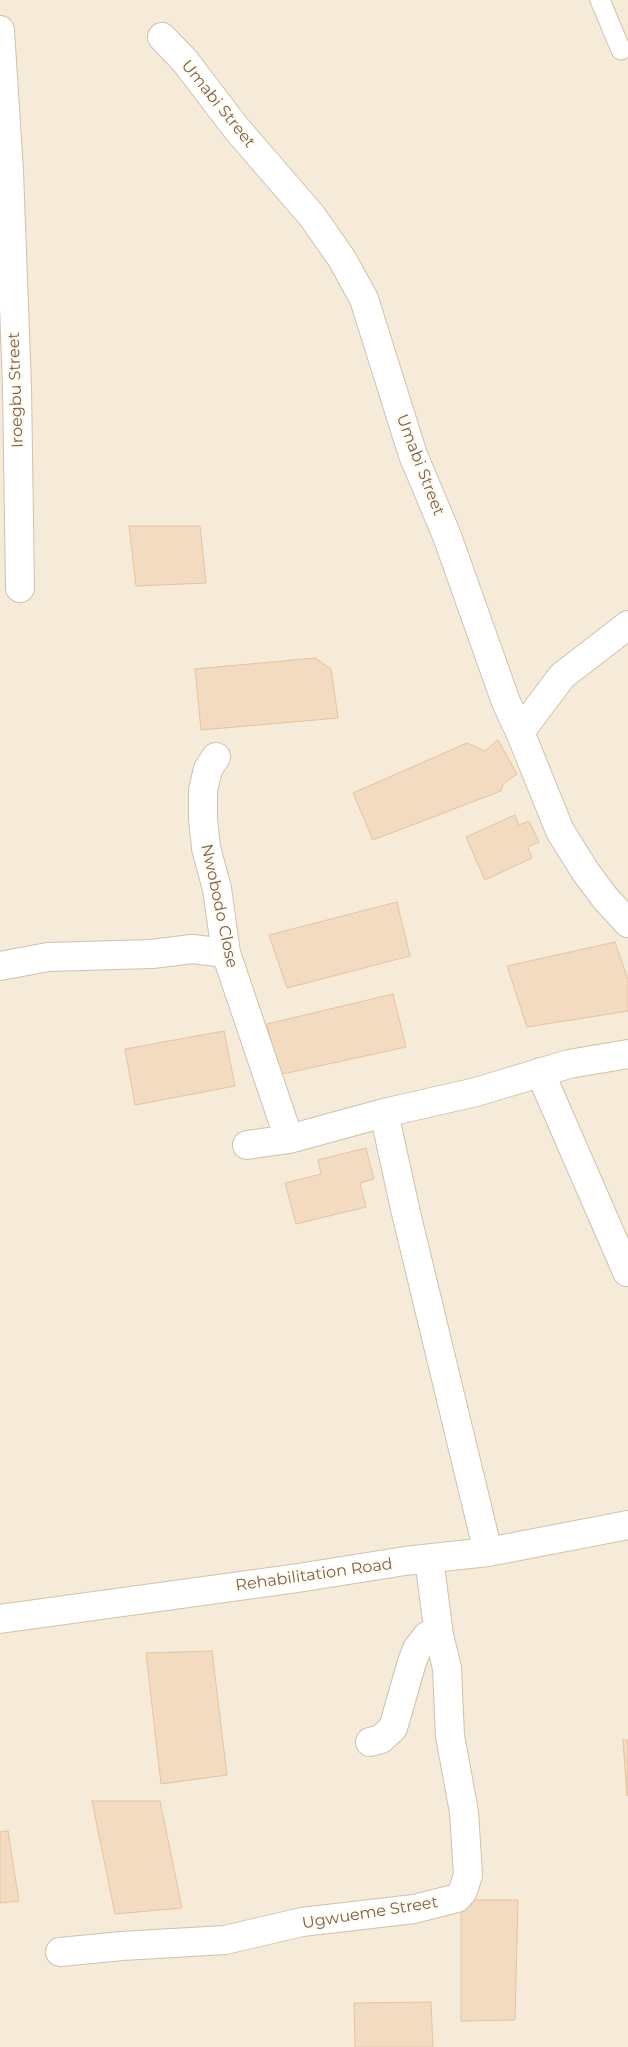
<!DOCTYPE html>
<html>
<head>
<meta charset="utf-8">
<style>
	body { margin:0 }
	canvas { display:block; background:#fdf8ea }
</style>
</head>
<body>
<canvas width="628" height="2047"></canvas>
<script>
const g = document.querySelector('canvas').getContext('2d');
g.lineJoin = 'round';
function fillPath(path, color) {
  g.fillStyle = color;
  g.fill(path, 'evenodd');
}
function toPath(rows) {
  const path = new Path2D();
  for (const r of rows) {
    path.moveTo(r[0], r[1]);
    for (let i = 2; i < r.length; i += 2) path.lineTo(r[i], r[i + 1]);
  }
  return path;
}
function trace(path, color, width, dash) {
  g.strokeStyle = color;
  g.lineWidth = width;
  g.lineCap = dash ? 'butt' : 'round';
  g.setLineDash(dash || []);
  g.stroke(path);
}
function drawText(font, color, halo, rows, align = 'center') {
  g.font = font + ' Montserrat,sans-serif';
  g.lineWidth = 4.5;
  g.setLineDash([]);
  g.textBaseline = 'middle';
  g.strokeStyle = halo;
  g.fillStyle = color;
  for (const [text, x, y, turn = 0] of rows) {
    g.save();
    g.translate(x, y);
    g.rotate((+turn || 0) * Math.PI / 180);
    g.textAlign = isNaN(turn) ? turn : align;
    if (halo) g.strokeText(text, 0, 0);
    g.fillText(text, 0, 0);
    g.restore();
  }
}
fillPath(toPath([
	[0,0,628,0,628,2047,0,2047]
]), '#f5ebd8');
const building = toPath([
	[129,526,200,526,206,583,136,586,129,526],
	[315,658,331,669,338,718,201,730,195,669,315,658],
	[498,740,517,774,503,784,501,791,373,840,353,793,467,743,485,751,498,740],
	[515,815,519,825,529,821,539,842,528,847,532,858,485,880,466,837,515,815],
	[397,902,410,956,287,988,269,935,397,902],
	[615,942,628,979,628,1011,527,1027,507,966,615,942],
	[393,994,406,1047,278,1075,267,1024,393,994],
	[224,1031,235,1086,135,1105,125,1049,224,1031],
	[366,1148,374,1179,360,1183,366,1207,296,1224,285,1183,321,1174,318,1160,366,1148],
	[212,1651,227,1775,161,1784,146,1653,212,1651],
	[623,1740,628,1740,627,1796,623,1740],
	[92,1801,160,1801,182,1908,115,1914,92,1801],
	[8,1831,19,1901,0,1903,0,1832,8,1831],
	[461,1900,518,1900,515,2020,461,2021,461,1900],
	[431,2002,433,2047,355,2047,354,2003,431,2002]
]);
fillPath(building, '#f3dbc1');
trace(building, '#e6c3a1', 1);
const service = toPath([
	[600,0,621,50]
]);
const minor = toPath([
	[0,30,9,172,17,387,20,588],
	[162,37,185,61,236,128,312,216,342,259,364,299,413,455,447,536,506,702,520,732,560,831,585,871,605,898,628,923],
	[520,732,562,676,628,625],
	[216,757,208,769,203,790,203,819,206,848,217,889,226,953,289,1139],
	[0,966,48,957,152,954,192,949,226,953],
	[540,1072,627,1272],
	[384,1113,406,1213,488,1552],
	[247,1145,289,1139,384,1113,476,1092,569,1064,628,1054],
	[370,1742,381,1739,393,1728,412,1662,417,1649,427,1636,439,1635],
	[60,1952,122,1946,225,1940,302,1922,414,1909,457,1898,463,1891,468,1875,464,1812,450,1736,447,1668,439,1635,429,1559]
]);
const secondary = toPath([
	[0,1619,298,1578,405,1561,488,1552,628,1525]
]);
trace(service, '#d0c1ae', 21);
trace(minor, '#d0c1ae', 30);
trace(secondary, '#d3c2ac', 30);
trace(service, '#fff', 19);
trace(minor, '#fff', 28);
trace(secondary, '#fff', 28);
drawText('16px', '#79614c', '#fffbf1', [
	["Umabi Street",218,104,51],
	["Iroegbu Street",16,390,-92],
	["Umabi Street",420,465,69],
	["Nwobodo Close",219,906,78],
	["Rehabilitation Road",314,1575,-8],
	["Ugwueme Street",370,1913,-9]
]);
</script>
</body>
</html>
